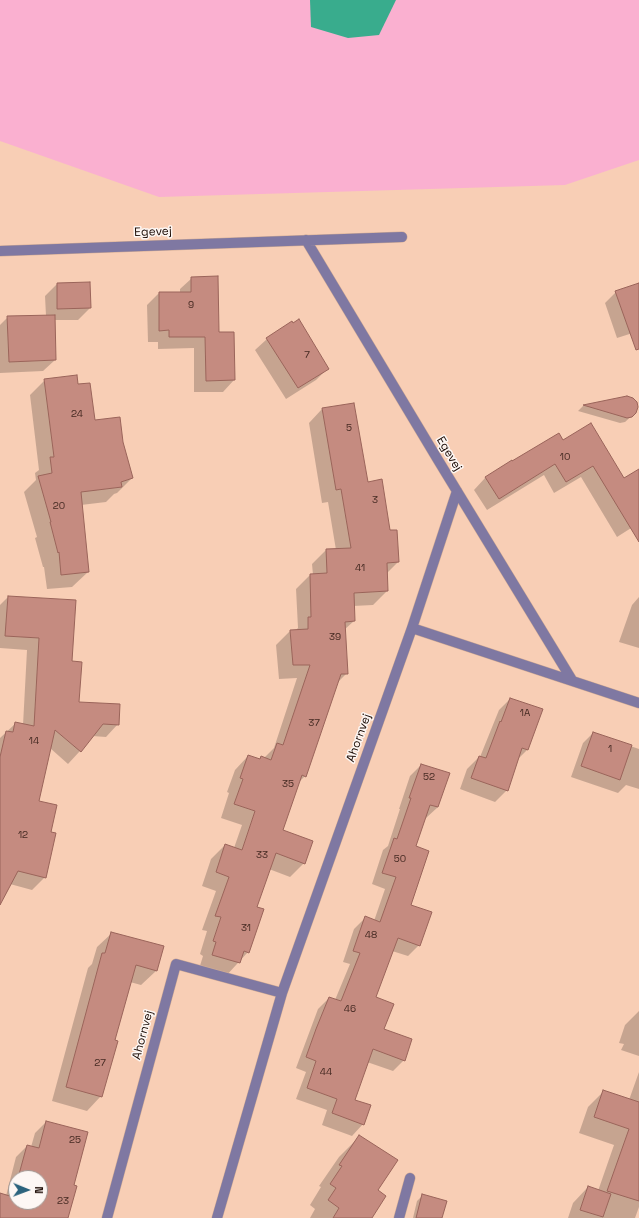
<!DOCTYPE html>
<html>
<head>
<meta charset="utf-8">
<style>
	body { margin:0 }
	#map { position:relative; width:639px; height:1218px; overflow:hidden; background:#f8ceb5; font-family:"Space Grotesk",sans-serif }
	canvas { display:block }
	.north { position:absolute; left:8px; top:1170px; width:40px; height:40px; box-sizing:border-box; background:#fdf7f4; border:1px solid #a29893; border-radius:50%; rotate:91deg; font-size:11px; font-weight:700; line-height:16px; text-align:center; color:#1a0902 }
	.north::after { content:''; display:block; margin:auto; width:14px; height:18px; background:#2b637d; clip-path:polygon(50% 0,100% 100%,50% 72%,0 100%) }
</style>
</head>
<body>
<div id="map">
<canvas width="639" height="1218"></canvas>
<div class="north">N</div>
</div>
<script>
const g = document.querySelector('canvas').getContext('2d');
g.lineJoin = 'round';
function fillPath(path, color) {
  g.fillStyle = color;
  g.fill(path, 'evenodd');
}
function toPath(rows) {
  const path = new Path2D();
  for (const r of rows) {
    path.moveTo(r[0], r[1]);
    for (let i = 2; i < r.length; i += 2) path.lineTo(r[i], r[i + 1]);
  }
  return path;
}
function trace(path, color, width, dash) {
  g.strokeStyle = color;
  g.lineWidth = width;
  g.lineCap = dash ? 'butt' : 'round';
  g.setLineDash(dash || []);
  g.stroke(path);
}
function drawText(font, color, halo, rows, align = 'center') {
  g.font = font + ' "Space Grotesk",sans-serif';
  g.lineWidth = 3;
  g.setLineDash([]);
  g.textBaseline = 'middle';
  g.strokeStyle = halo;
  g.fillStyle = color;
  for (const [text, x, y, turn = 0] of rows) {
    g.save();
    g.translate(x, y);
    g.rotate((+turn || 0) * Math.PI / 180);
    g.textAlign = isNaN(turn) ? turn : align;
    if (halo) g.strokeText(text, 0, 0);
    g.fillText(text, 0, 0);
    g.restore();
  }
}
fillPath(toPath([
	[0,0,639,0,639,160,565,185,159,197,0,141]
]), '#fab0d0');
fillPath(toPath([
	[310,0,396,0,379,35,348,38,311,27]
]), '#39ac8d');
fillPath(toPath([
	[192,278,218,333,233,333,234,380,223,392,194,392,194,348,158,349,158,342,148,342,147,305,159,293,180,293,180,289],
	[57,284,90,308,78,320,54,320,55,360,43,371,0,373,0,325,8,317,46,316,45,296],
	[639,284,639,331,617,338,605,303,616,292],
	[267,339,327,369,316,380,286,399,255,350],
	[45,380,77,386,94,421,132,478,117,493,114,494,106,502,81,505,88,572,72,587,47,589,44,567,43,567,35,538,37,537,24,492,36,480,35,473,39,470,30,395],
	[627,397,635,413,625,422,620,423,578,411,583,406],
	[322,409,367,483,390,531,398,562,386,574,387,591,373,605,353,606,354,621,344,630,347,673,337,683,305,776,298,783,282,830,304,863,290,877,269,869,255,908,248,952,225,977,199,969,203,956,200,954,207,931,202,930,216,891,202,886,211,859,225,845,234,848,242,825,221,818,229,793,227,792,235,770,248,756,259,760,261,757,264,758,274,748,297,678,279,679,276,645,290,631,295,631,298,628,296,589,310,575,313,575,312,564,326,550,336,550,328,502,322,503,309,423],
	[563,442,623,480,639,470,639,523,617,537,581,477,554,493,544,475,487,510,474,490,485,478,512,461],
	[8,597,71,662,78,703,118,724,106,737,92,736,80,751,68,764,50,748,37,802,50,833,45,877,32,890,10,884,0,903,0,738,16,723,23,725,27,650,0,648,0,605],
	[639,597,639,648,619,642,632,605],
	[510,699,528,749,517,760,507,790,495,802,460,789,467,769,479,757,480,757,499,710],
	[593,733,639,749,639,789,626,785,618,793,571,777,583,743],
	[421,765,438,807,426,818,425,817,415,847,410,905,419,945,408,956,392,951,375,997,382,1030,404,1060,393,1071,367,1062,354,1100,363,1124,352,1136,322,1125,327,1110,296,1099,306,1072,296,1068,318,1009,329,998,335,1000,350,964,343,962,354,929,366,917,374,921,385,889,372,884,383,850,388,846,400,809,399,809,410,776],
	[112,933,156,971,141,985,130,982,114,1041,101,1096,87,1111,52,1101,88,968,92,964,97,947],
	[639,1011,639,1056,621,1050,624,1044,619,1043,625,1025],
	[639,1072,639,1207,635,1218,568,1218,573,1203,588,1187,598,1191,614,1145,579,1133,588,1107,604,1091,629,1100],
	[46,1122,73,1186,67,1218,0,1218,0,1194,6,1196,16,1157,27,1146,31,1147,35,1133],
	[16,1178,40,1178,40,1202,16,1202],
	[360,1136,376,1191,371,1218,310,1218,315,1209,310,1205,321,1187,319,1186,339,1157],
	[423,1195,441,1218,413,1218,417,1201]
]), '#0003');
const building = toPath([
	[218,276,219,332,234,332,235,380,206,381,205,337,169,337,169,330,159,331,159,292,191,292,191,277,218,276],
	[90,282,91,308,57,309,57,283,90,282],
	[639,283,639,349,636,350,615,291,639,283],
	[55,315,56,360,9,362,7,316,55,315],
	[299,319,329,369,298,388,266,338,292,321,293,323,299,319],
	[77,375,78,384,90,383,95,420,120,417,123,442,133,478,121,482,122,487,81,492,89,572,61,575,59,552,58,553,50,522,51,522,38,476,52,473,50,457,54,457,44,379,77,375],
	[627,396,633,398,637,402,638,407,636,413,632,417,627,418,583,405,627,396],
	[354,403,368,482,382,479,390,530,397,530,399,562,387,563,388,591,354,593,355,621,345,622,348,674,341,674,306,777,302,775,283,830,313,841,305,864,276,853,257,907,264,909,249,953,244,951,240,963,212,955,216,942,213,941,221,917,215,916,229,877,216,872,225,844,242,850,255,811,234,804,243,779,240,778,248,755,260,759,261,756,271,760,277,743,283,745,310,665,293,665,290,630,308,629,308,617,311,617,310,574,327,573,326,549,351,548,341,489,336,490,322,408,354,403],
	[591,423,624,478,639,469,639,542,593,466,566,482,555,464,499,499,485,477,512,460,512,461,559,433,563,440,591,423],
	[8,596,76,600,72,661,82,662,79,702,120,704,119,725,103,724,81,752,55,730,39,801,57,805,51,832,56,833,46,878,18,871,0,905,0,757,6,731,13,732,15,722,34,726,39,638,5,636,8,596],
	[510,698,543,709,528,750,522,748,508,791,471,778,479,756,486,758,500,721,501,722,510,698],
	[593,732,632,745,620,780,581,766,593,732],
	[421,764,450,773,438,807,430,805,416,846,429,851,411,905,432,912,420,946,398,938,376,997,394,1004,384,1029,412,1039,405,1061,373,1049,355,1100,371,1105,364,1125,332,1113,337,1099,307,1088,316,1061,306,1057,316,1029,329,997,341,1001,360,953,353,951,365,916,380,922,396,877,382,873,394,838,397,839,411,798,409,798,421,764],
	[111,932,164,946,157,971,136,965,115,1040,118,1041,102,1097,66,1087,102,953,105,953,111,932],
	[603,1090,639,1102,639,1201,607,1191,629,1129,594,1117,603,1090],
	[46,1121,88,1132,74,1185,77,1186,68,1218,0,1218,0,1193,13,1197,16,1187,16,1202,40,1202,40,1178,18,1178,27,1145,39,1148,46,1121],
	[359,1135,398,1160,378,1190,386,1196,372,1218,333,1218,339,1208,328,1200,336,1188,330,1184,342,1166,339,1165,359,1135],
	[588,1186,611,1194,603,1217,580,1210,588,1186],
	[422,1194,447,1201,442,1218,416,1218,422,1194]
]);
fillPath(building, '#c58b80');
trace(building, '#9a645a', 1);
const minor = toPath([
	[306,240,438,460,572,680],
	[0,251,402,237],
	[412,628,639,703],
	[107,1218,176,964,282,993],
	[217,1218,282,993,412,628,457,491],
	[399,1218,410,1178]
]);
trace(minor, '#d0ab95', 11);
trace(minor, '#7f78a2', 10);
drawText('10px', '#452a22', null, [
	["9",191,305],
	["7",307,355],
	["24",77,414],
	["5",349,428],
	["10",565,457],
	["3",375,500],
	["20",59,506],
	["41",360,568],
	["39",335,637],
	["1A",525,713],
	["37",314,723],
	["14",34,741],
	["1",610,749],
	["52",429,777],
	["35",288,784],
	["12",23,835],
	["33",262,855],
	["50",400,859],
	["31",246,928],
	["48",371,935],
	["46",350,1009],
	["27",100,1063],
	["44",326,1072],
	["25",75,1140],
	["23",63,1201]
]);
drawText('12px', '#1a0902', '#fdf7f4', [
	["Egevej",153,232,-2],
	["Egevej",449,454,59],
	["Ahornvej",359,738,-70],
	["Ahornvej",143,1035,-75]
]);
</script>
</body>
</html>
